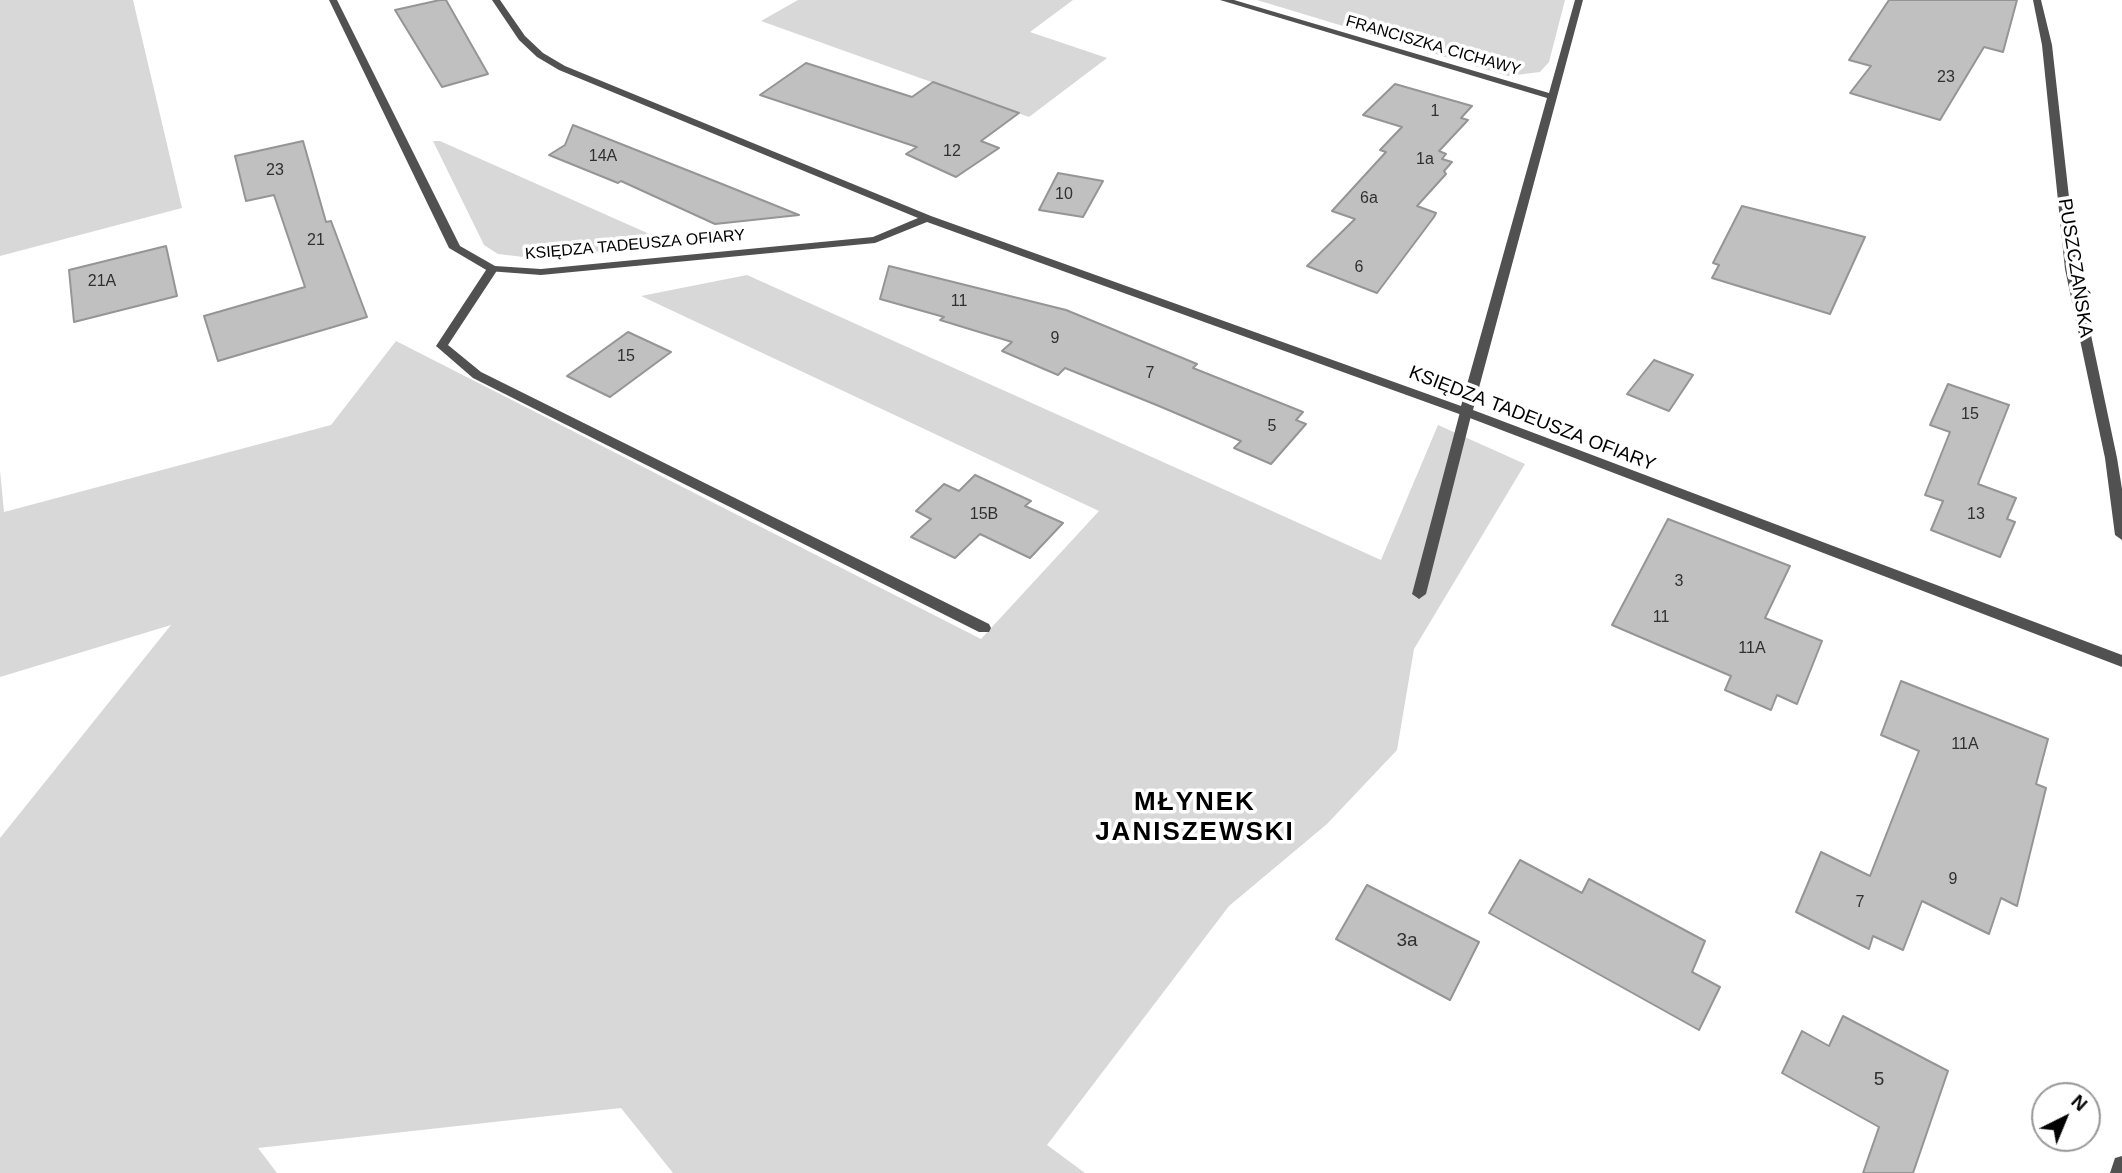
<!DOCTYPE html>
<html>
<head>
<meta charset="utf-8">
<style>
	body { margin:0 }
	#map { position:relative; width:2122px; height:1173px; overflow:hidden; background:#fff; font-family:Arial,sans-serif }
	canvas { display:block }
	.north { position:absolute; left:2031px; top:1082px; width:70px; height:70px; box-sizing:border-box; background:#fff; border:2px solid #999; border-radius:50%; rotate:43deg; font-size:19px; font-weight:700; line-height:28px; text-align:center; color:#000 }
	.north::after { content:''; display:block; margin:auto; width:24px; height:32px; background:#000; clip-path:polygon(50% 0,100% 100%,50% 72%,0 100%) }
</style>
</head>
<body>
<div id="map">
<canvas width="2122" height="1173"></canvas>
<div class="north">N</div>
</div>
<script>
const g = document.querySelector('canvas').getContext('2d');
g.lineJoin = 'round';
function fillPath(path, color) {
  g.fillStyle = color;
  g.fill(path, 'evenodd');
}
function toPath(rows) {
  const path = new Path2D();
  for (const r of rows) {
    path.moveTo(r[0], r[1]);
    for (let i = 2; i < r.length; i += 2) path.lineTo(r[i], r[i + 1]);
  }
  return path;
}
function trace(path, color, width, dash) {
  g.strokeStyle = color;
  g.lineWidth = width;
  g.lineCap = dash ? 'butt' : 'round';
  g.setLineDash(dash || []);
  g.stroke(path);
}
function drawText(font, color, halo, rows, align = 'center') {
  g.font = font + ' Arial,sans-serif';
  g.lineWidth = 7;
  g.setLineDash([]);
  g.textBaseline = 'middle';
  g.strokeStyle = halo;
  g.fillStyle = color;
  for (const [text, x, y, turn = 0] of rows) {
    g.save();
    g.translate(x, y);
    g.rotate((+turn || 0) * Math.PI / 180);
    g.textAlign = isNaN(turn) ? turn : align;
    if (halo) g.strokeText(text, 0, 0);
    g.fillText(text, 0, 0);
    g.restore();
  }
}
fillPath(toPath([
	[0,0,133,0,182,208,0,256],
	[798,0,1073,0,1030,32,1107,58,1029,117,761,21],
	[1257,0,1565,0,1549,62,1540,72,1508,76],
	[433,141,440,141,672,244,532,258,498,254,484,245],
	[747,275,1381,560,1438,425,1525,464,1414,649,1397,750,1327,824,1229,906,1047,1145,1085,1173,673,1173,621,1108,258,1148,277,1173,0,1173,0,838,171,625,0,677,0,470,4,512,331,425,396,341,981,639,1099,511,641,296]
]), '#d8d8d8');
const building = toPath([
	[440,0,446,0,488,74,442,87,395,10,440,0],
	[1889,0,2017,0,2003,52,1984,47,1940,120,1850,93,1871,66,1849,60,1889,0],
	[806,63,912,97,933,82,1019,113,981,141,999,148,956,177,906,154,917,147,760,95,806,63],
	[1395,84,1472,106,1461,118,1468,120,1439,151,1446,154,1442,159,1452,162,1444,171,1446,174,1417,206,1436,213,1434,217,1377,293,1307,266,1355,219,1332,211,1386,152,1380,150,1402,127,1363,115,1395,84],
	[573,125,722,184,799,215,715,224,621,181,618,183,549,155,565,145,573,125],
	[303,141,326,222,331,221,367,317,218,361,204,316,305,287,274,195,246,201,235,156,303,141],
	[1058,173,1103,181,1083,217,1039,210,1058,173],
	[1742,206,1865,237,1830,314,1712,278,1719,265,1713,263,1742,206],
	[166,246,177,296,74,322,69,270,166,246],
	[889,266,1066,310,1197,364,1193,368,1303,412,1296,420,1306,424,1271,464,1234,448,1241,441,1159,406,1065,368,1058,375,1002,351,1012,342,940,320,944,317,880,299,889,266],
	[628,332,671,352,610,397,567,376,628,332],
	[1654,360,1693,375,1669,411,1627,394,1654,360],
	[1948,384,2009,405,1978,484,2016,498,2007,519,2015,522,2000,557,1931,530,1943,501,1925,495,1950,432,1930,425,1948,384],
	[975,475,1031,501,1025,506,1063,523,1030,558,980,534,955,558,911,537,931,519,916,511,944,484,959,491,975,475],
	[1668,519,1790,566,1765,618,1822,641,1797,704,1777,695,1771,710,1725,690,1731,676,1612,625,1668,519],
	[1901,681,2048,739,2036,784,2046,788,2017,906,2001,898,1989,934,1922,901,1903,950,1873,936,1869,949,1796,912,1821,852,1870,876,1919,751,1881,735,1901,681],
	[1520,860,1582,893,1589,879,1705,941,1692,972,1720,987,1699,1030,1489,913,1520,860],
	[1367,885,1479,942,1450,1000,1336,939,1367,885],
	[1843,1016,1948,1071,1913,1173,1863,1173,1879,1127,1782,1073,1802,1031,1829,1046,1843,1016]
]);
fillPath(building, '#c0c0c0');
trace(building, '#959595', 2);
fillPath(toPath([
	[492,266,498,269,448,345,481,372,989,624,991,628,989,632,979,632,473,378,436,346,488,267,492,266],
	[1466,408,1472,412,1426,594,1419,599,1412,594,1460,412,1466,408]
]), '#515151');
fillPath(toPath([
	[329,0,337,0,460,246,495,266,541,269,873,237,918,218,559,70,537,57,519,40,492,0,500,0,525,36,543,53,565,66,931,216,1461,406,1547,98,1220,0,1234,0,1549,93,1575,0,1583,0,1473,410,2122,655,2122,667,1462,415,927,222,875,243,541,275,488,271,449,248,329,0],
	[2033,0,2041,0,2052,45,2077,269,2117,458,2122,489,2122,540,2115,535,2105,458,2065,269,2042,45,2033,0],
	[2122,1156,2122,1173,2110,1173,2115,1158,2122,1156]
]), '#515151');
drawText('16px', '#000', '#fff', [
	["FRANCISZKA CICHAWY",1433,46,16],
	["KSIĘDZA TADEUSZA OFIARY",635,245,-5]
]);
drawText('16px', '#303030', null, [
	["23",1946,78],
	["1",1435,112],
	["12",952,152],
	["14A",603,157],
	["1a",1425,160],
	["23",275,171],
	["10",1064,195],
	["6a",1369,199],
	["21",316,241],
	["6",1359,268],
	["21A",102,282],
	["11",959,302],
	["9",1055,339],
	["15",626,357],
	["7",1150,374],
	["15",1970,415],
	["5",1272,427],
	["15B",984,515],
	["13",1976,515],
	["3",1679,582],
	["11",1661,618],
	["11A",1752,649],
	["11A",1965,745],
	["9",1953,880],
	["7",1860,903]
]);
drawText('19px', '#000', '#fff', [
	["PUSZCZAŃSKA",2075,268,81],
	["KSIĘDZA TADEUSZA OFIARY",1532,419,21]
]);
drawText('19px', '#303030', null, [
	["3a",1407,941],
	["5",1879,1080]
]);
g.letterSpacing = '2px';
drawText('bold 26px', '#000', '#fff', [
	["MŁYNEK",1195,803],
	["JANISZEWSKI",1195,833]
]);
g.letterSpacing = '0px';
</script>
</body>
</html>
